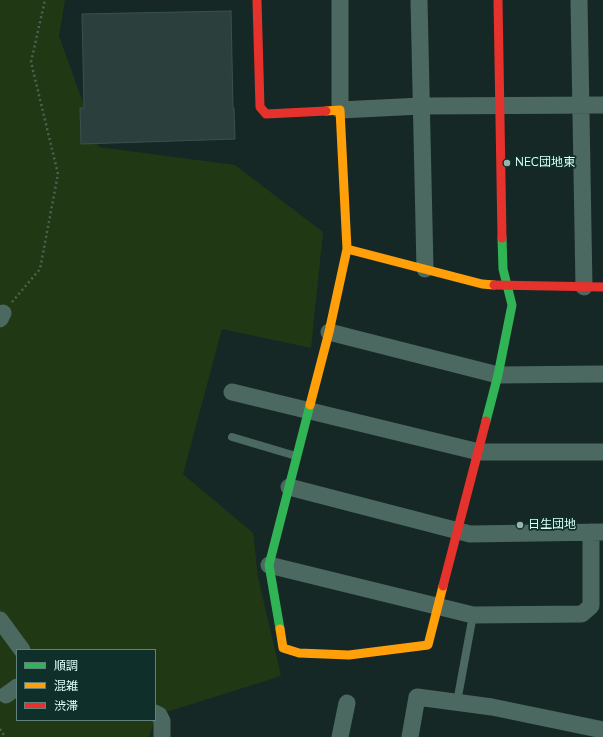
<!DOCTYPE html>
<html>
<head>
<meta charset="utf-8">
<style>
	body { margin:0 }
	#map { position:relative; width:603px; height:737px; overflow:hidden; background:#162825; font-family:"Nunito Sans","Noto Sans JP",sans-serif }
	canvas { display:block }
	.legend { position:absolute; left:16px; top:649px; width:140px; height:72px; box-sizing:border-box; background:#0f2f2a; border:1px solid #61827c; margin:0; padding:5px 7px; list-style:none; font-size:12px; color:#ddfff7 }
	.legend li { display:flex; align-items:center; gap:8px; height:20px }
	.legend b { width:20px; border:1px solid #61827c }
</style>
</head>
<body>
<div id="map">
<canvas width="603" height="737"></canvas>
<ul class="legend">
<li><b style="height:5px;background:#30b455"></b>順調</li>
<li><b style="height:5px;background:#ff9f0a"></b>混雑</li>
<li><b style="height:5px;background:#e5322d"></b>渋滞</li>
</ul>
</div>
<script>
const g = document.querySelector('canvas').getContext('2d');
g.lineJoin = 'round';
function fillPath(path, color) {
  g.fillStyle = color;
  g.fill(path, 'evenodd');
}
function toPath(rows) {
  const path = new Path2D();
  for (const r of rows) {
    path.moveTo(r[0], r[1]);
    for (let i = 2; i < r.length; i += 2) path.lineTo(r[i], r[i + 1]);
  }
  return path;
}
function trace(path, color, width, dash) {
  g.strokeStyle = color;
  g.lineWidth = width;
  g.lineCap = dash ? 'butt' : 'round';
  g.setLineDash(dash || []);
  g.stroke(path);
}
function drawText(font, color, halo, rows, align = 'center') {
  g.font = font + ' "Nunito Sans","Noto Sans JP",sans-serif';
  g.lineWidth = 3.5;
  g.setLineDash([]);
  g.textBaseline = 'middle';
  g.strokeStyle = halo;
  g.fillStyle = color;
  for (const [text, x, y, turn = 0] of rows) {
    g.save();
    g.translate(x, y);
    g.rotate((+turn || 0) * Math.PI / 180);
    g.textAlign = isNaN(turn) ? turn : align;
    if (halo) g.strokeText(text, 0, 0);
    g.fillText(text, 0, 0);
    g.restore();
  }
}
fillPath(toPath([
	[0,0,65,0,59,36,99,147,235,165,323,232,311,348,222,329,183,474,253,533,258,577,281,676,157,715,149,737,0,737],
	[17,650,155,650,155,720,17,720]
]), '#203814');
const building = toPath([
	[231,11,233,108,234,108,235,139,81,144,80,108,84,108,82,14,231,11]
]);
fillPath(building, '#2b3f3c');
trace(building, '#39524e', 1);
trace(toPath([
	[12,302,40,269,58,174,31,62,45,0],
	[0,729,5,737]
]), '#496451', 2.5, [2, 3]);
trace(toPath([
	[232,437,296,456],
	[457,702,473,615]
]), '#4b6960', 8);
trace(toPath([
	[340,0,340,110,421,106,603,105],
	[419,0,425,269],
	[579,0,584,287],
	[0,319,3,313],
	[329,332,498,375,603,374],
	[232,392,479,452,603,452],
	[289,487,470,534,603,532],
	[269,565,473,615,582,614,591,606,591,532],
	[0,620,22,650],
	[6,695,17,687],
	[155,713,159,715,162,721,162,737],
	[340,737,347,703],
	[410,737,417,697,492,707,603,730]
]), '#4b6960', 17);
trace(toPath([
	[486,421,498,375,512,305,503,269,502,238],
	[280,629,269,565,310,405]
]), '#30b455', 9);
trace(toPath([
	[326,111,340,110,347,249,482,284,494,285],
	[310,405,329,332,347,249],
	[280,629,283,648,299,653,349,655,428,645,443,586]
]), '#ff9f0a', 9);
trace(toPath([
	[257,0,260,107,266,114,326,111],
	[498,0,502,238],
	[494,285,603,287],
	[443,586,486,421]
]), '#e5322d', 9);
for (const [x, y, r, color] of [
	[507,163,4,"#97b4ae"],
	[520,525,4,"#97b4ae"]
]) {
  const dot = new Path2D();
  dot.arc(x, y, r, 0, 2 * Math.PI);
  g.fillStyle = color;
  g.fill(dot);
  trace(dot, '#0f2f2a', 1.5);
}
drawText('12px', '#ddfff7', '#0f2f2a', [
	["NEC団地東",515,163],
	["日生団地",528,525]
], 'left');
</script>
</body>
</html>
